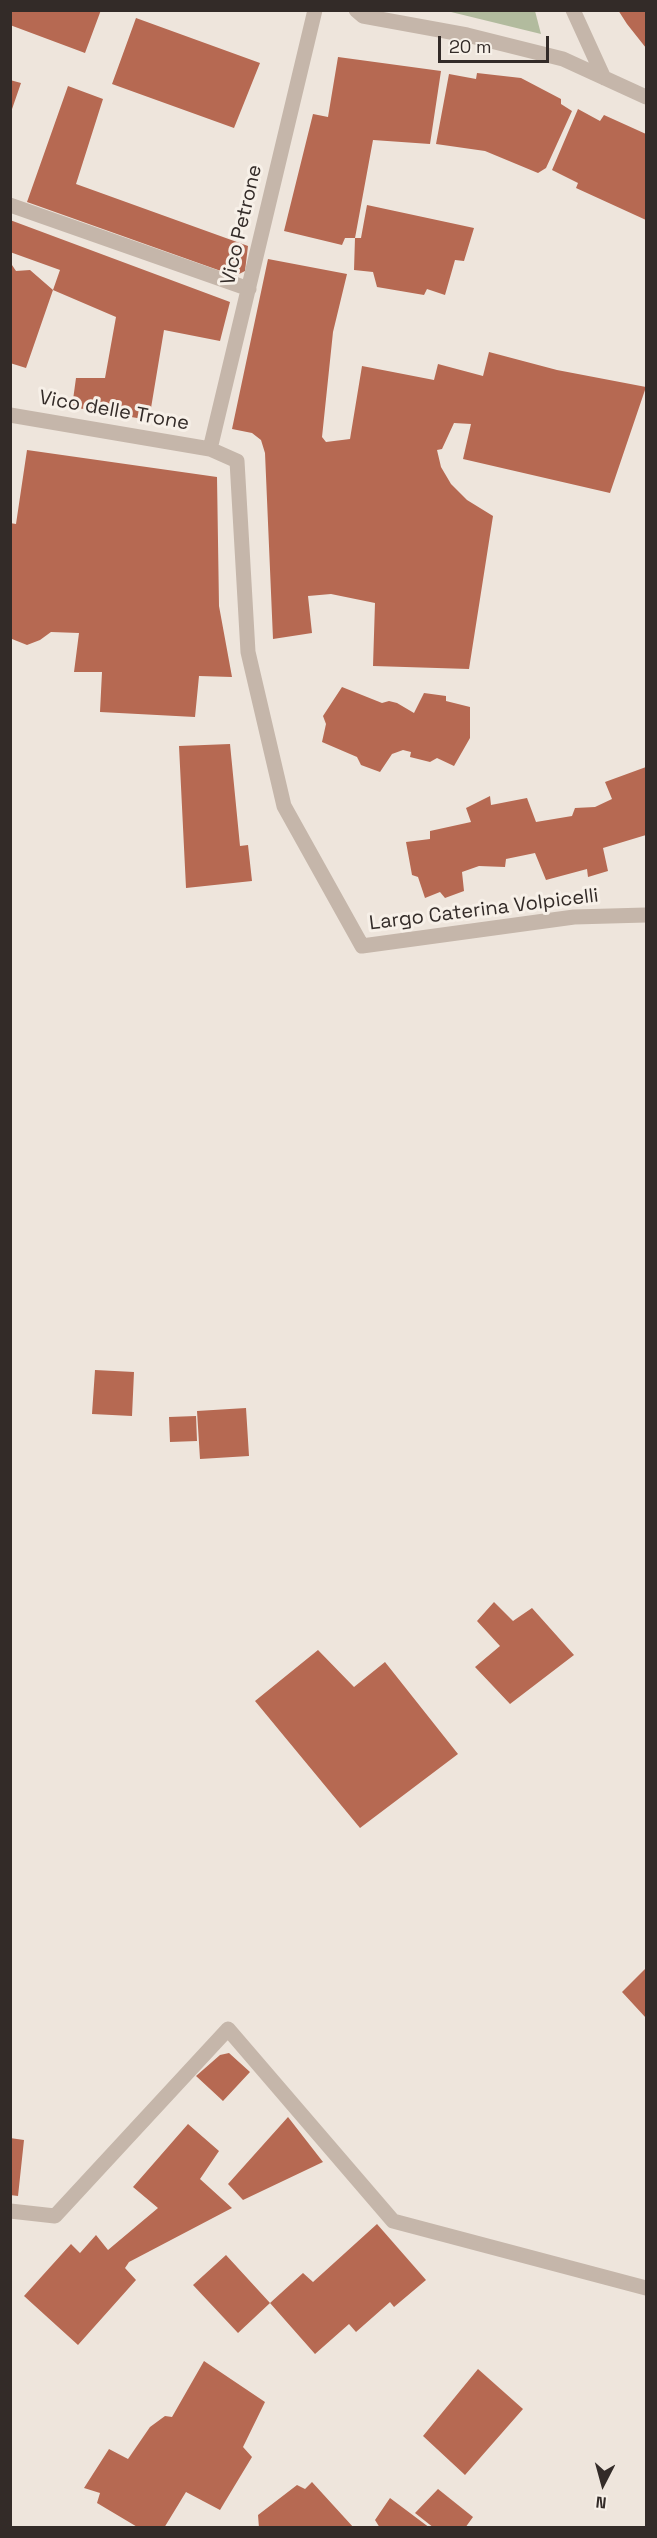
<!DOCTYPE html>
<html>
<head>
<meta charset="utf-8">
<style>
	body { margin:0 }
	#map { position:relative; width:657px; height:2538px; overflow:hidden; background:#eee5dc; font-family:"Space Grotesk",sans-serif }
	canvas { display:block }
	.frame { position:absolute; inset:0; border:12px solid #332b28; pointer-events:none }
	.north { position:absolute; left:573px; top:2454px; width:60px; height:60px; -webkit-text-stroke:4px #f7f0e8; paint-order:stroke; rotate:186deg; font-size:16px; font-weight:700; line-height:24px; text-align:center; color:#332b28 }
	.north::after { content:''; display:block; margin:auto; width:21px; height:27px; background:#332b28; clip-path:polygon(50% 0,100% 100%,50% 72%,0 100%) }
	.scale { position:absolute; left:438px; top:36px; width:111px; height:27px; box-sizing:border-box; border:3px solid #332b28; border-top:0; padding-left:8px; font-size:18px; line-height:21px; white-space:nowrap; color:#332b28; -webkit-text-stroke:4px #f7f0e8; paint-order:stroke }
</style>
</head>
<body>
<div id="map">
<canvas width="657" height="2538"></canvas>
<div class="frame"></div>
<div class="north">N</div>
<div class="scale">20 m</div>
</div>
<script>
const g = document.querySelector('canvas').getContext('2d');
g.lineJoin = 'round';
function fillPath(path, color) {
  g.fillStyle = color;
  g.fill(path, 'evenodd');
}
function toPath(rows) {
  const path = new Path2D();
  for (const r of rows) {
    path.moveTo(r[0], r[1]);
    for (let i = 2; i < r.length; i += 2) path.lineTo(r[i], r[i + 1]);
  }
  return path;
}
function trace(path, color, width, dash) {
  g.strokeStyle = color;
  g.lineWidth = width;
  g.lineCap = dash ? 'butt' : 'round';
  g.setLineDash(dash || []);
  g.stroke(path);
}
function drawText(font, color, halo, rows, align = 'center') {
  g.font = font + ' "Space Grotesk",sans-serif';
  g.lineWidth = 6;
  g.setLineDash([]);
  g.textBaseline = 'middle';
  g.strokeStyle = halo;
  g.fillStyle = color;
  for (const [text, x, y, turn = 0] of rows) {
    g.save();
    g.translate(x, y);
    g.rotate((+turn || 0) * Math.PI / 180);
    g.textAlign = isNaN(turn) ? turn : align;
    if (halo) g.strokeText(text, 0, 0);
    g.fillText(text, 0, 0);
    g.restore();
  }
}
fillPath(toPath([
	[447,11,535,11,541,34]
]), '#b2bb9e');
fillPath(toPath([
	[10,10,101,10,85,53,10,25],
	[618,10,646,10,646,48,627,24],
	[136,18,260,63,234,128,112,84],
	[338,57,441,71,430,144,373,140,355,238,345,238,342,245,284,231,313,114,328,117],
	[477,73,521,78,561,99,561,104,572,111,546,168,538,173,485,151,436,144,449,74,476,79],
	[10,80,21,83,11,112,10,112],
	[68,86,103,99,76,184,248,246,245,271,235,276,27,202],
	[578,109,600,121,604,115,646,134,646,220,576,188,578,183,552,170],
	[367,205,474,228,464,261,455,260,445,295,427,289,424,295,377,287,373,272,354,270,355,238,361,238],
	[10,220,230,302,220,341,164,330,149,420,72,407,76,378,105,378,116,317,53,290,60,270,10,252],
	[268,259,347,274,333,332,322,437,326,442,350,439,362,366,434,380,438,364,483,376,489,352,557,370,646,387,610,493,463,459,471,424,454,423,442,449,437,450,441,467,451,484,467,500,493,516,469,669,373,666,375,603,331,594,308,596,312,633,273,639,265,453,261,440,252,433,232,429],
	[10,262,16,271,30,270,53,290,26,368,10,363],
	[27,450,217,477,219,606,232,677,199,676,195,717,100,712,102,672,74,672,79,633,51,632,40,640,27,645,12,639,10,523,16,524],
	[342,687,382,703,389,701,397,703,414,713,424,693,446,696,446,701,470,707,470,738,454,766,437,758,430,762,410,757,411,752,403,750,392,754,380,772,361,765,357,757,322,742,326,724,323,716],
	[230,744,240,846,248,845,252,881,186,888,179,746],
	[646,767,646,835,603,848,608,871,588,877,587,869,546,880,535,853,506,859,505,867,479,866,462,872,464,891,445,898,440,892,425,898,418,877,412,875,406,842,430,839,430,831,471,822,466,808,490,796,491,805,527,798,536,822,572,816,575,808,595,807,612,799,605,782],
	[95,1370,134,1372,132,1416,92,1414],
	[246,1408,249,1456,200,1459,197,1411],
	[196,1416,197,1441,170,1442,169,1417],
	[494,1602,513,1621,532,1608,574,1655,510,1704,475,1667,500,1646,477,1621],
	[318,1650,354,1687,385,1662,458,1754,360,1828,255,1701],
	[646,1968,646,2018,622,1992],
	[229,2053,250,2072,223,2101,196,2076,220,2055],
	[288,2117,323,2162,243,2200,228,2184],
	[188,2124,219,2151,200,2179,232,2208,129,2262,125,2268,136,2280,78,2345,24,2296,71,2244,80,2253,96,2235,108,2250,158,2208,133,2187],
	[10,2138,24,2140,18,2196,10,2195],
	[377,2224,426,2280,394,2307,390,2302,356,2332,349,2324,315,2354,270,2303,303,2273,313,2282],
	[226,2255,270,2303,238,2333,193,2285],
	[204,2361,265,2402,243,2447,252,2457,220,2510,186,2492,164,2528,139,2528,97,2503,100,2493,84,2488,109,2449,128,2459,150,2427,165,2416,172,2417],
	[478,2369,523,2409,465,2475,423,2436],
	[312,2482,354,2528,259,2528,258,2515,297,2485,305,2489],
	[438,2489,473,2517,465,2528,434,2528,415,2513],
	[390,2498,430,2528,380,2528,375,2520]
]), '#b66952');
trace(toPath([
	[356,10,363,16,467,35,563,59,646,97],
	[573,10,604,78],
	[10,205,249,289],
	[10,415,210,449,237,461,248,652,284,806,362,946,574,917,646,915],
	[210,449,315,10],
	[10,2211,55,2216,228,2029,393,2221,646,2288]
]), '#c5b6aa', 15);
drawText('20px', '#332b28', '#f7f0e8', [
	["Vico Petrone",242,225,-77],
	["Vico delle Trone",114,411,10],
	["Largo Caterina Volpicelli",484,910,-7]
]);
</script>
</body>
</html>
